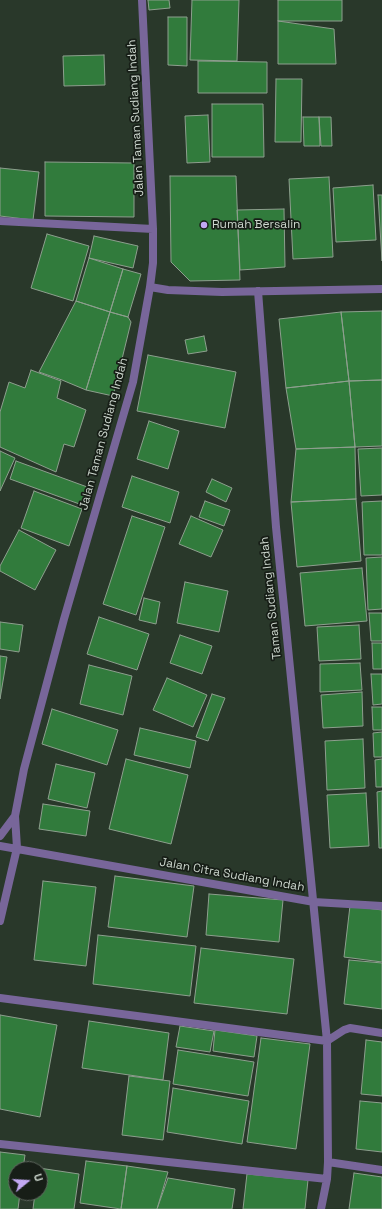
<!DOCTYPE html>
<html>
<head>
<meta charset="utf-8">
<style>
	body { margin:0 }
	#map { position:relative; width:382px; height:1209px; overflow:hidden; background:#29382a; font-family:"Space Grotesk",sans-serif }
	canvas { display:block }
	.north { position:absolute; left:8px; top:1161px; width:40px; height:40px; box-sizing:border-box; background:#171e17; border:1px solid #606860; border-radius:50%; rotate:72deg; font-size:11px; font-weight:700; line-height:16px; text-align:center; color:#cdd7ce }
	.north::after { content:''; display:block; margin:auto; width:14px; height:18px; background:#c2a8f3; clip-path:polygon(50% 0,100% 100%,50% 72%,0 100%) }
</style>
</head>
<body>
<div id="map">
<canvas width="382" height="1209"></canvas>
<div class="north">U</div>
</div>
<script>
const g = document.querySelector('canvas').getContext('2d');
g.lineJoin = 'round';
function fillPath(path, color) {
  g.fillStyle = color;
  g.fill(path, 'evenodd');
}
function toPath(rows) {
  const path = new Path2D();
  for (const r of rows) {
    path.moveTo(r[0], r[1]);
    for (let i = 2; i < r.length; i += 2) path.lineTo(r[i], r[i + 1]);
  }
  return path;
}
function trace(path, color, width, dash) {
  g.strokeStyle = color;
  g.lineWidth = width;
  g.lineCap = dash ? 'butt' : 'round';
  g.setLineDash(dash || []);
  g.stroke(path);
}
function drawText(font, color, halo, rows, align = 'center') {
  g.font = font + ' "Space Grotesk",sans-serif';
  g.lineWidth = 3.5;
  g.setLineDash([]);
  g.textBaseline = 'middle';
  g.strokeStyle = halo;
  g.fillStyle = color;
  for (const [text, x, y, turn = 0] of rows) {
    g.save();
    g.translate(x, y);
    g.rotate((+turn || 0) * Math.PI / 180);
    g.textAlign = isNaN(turn) ? turn : align;
    if (halo) g.strokeText(text, 0, 0);
    g.fillText(text, 0, 0);
    g.restore();
  }
}
const building = toPath([
	[148,0,169,0,170,8,149,10,148,0],
	[192,0,239,0,237,61,190,60,192,0],
	[278,0,342,0,342,21,278,21,278,0],
	[168,17,187,17,187,66,168,65,168,17],
	[278,21,334,29,336,64,278,64,278,21],
	[104,55,105,85,64,86,63,56,104,55],
	[198,61,267,62,267,93,198,93,198,61],
	[276,79,302,79,301,142,275,142,276,79],
	[212,104,263,104,264,157,212,157,212,104],
	[208,115,210,162,187,163,185,116,208,115],
	[303,117,319,117,320,146,304,146,303,117],
	[319,117,331,117,332,146,321,146,319,117],
	[45,162,134,163,134,217,45,216,45,162],
	[0,168,39,172,33,220,0,216,0,168],
	[170,176,236,176,240,280,190,281,171,262,170,176],
	[329,177,333,257,293,259,289,179,329,177],
	[373,185,376,240,336,242,333,188,373,185],
	[378,195,382,195,382,261,378,195],
	[284,209,285,267,240,270,237,210,284,209],
	[47,234,89,246,73,301,31,288,47,234],
	[94,236,138,246,133,268,89,258,94,236],
	[89,258,123,269,110,312,76,301,89,258],
	[123,269,141,274,128,317,110,312,123,269],
	[76,301,110,312,86,390,62,380,39,372,76,301],
	[382,311,382,380,349,381,341,312,382,311],
	[110,312,128,317,131,322,113,396,86,390,110,312],
	[341,312,349,381,286,388,279,319,341,312],
	[204,336,207,351,188,354,185,340,204,336],
	[148,355,236,372,225,428,137,411,148,355],
	[31,370,61,381,57,398,86,410,74,447,64,444,56,472,0,447,0,412,9,382,25,388,31,370],
	[382,380,382,446,355,447,349,381,382,380],
	[349,381,355,447,296,449,286,388,349,381],
	[149,421,179,431,168,469,137,459,149,421],
	[355,447,356,499,291,502,296,449,355,447],
	[382,448,382,495,361,496,358,449,382,448],
	[0,451,15,458,0,491,0,451],
	[16,461,90,488,85,506,10,479,16,461],
	[132,476,179,492,170,523,122,507,132,476],
	[212,479,232,488,226,502,206,492,212,479],
	[34,491,82,509,69,546,21,528,34,491],
	[356,499,361,561,297,567,291,502,356,499],
	[205,501,230,510,224,526,199,517,205,501],
	[382,501,382,555,364,555,362,502,382,501],
	[132,516,165,527,136,615,103,604,132,516],
	[191,516,223,530,211,557,179,544,191,516],
	[19,530,56,550,35,590,0,571,0,566,19,530],
	[382,557,382,609,368,610,366,558,382,557],
	[362,568,367,621,305,626,300,573,362,568],
	[185,582,228,591,219,632,177,623,185,582],
	[144,598,160,602,156,624,139,620,144,598],
	[369,613,382,613,382,641,371,641,369,613],
	[99,617,149,634,137,670,87,654,99,617],
	[0,622,23,625,19,652,0,649,0,622],
	[359,625,361,659,319,661,317,627,359,625],
	[180,635,212,646,202,674,170,663,180,635],
	[372,643,382,643,382,669,373,669,372,643],
	[0,656,7,657,0,699,0,656],
	[360,663,362,690,320,692,320,664,360,663],
	[89,665,132,676,123,715,80,704,89,665],
	[371,674,382,674,382,704,373,705,371,674],
	[167,678,207,695,193,727,153,710,167,678],
	[362,692,363,726,323,728,321,695,362,692],
	[212,694,225,698,208,741,196,737,212,694],
	[372,707,382,707,382,730,373,730,372,707],
	[52,709,118,730,107,765,42,744,52,709],
	[140,728,196,741,190,768,134,755,140,728],
	[382,732,382,757,374,757,373,733,382,732],
	[363,739,365,788,327,790,325,741,363,739],
	[126,759,188,775,171,844,109,829,126,759],
	[382,759,382,787,376,787,375,760,382,759],
	[56,764,95,773,87,808,48,799,56,764],
	[382,791,382,848,379,848,377,792,382,791],
	[366,793,369,846,330,848,327,795,366,793],
	[43,804,90,811,86,836,39,829,43,804],
	[115,876,194,886,187,937,108,927,115,876],
	[43,881,96,887,86,966,34,960,43,881],
	[209,894,283,900,279,942,206,935,209,894],
	[350,906,382,910,382,962,344,957,350,906],
	[98,935,196,946,190,996,93,984,98,935],
	[201,948,294,959,287,1014,194,1003,201,948],
	[349,960,382,963,382,1009,344,1004,349,960],
	[0,1015,57,1025,40,1117,0,1109,0,1015],
	[89,1021,169,1033,163,1080,82,1068,89,1021],
	[180,1026,214,1031,210,1052,176,1047,180,1026],
	[215,1030,257,1036,254,1057,213,1051,215,1030],
	[261,1038,310,1044,296,1149,247,1142,261,1038],
	[366,1040,382,1042,382,1096,361,1094,366,1040],
	[178,1050,254,1062,248,1096,173,1084,178,1050],
	[129,1076,170,1081,163,1140,122,1135,129,1076],
	[173,1088,249,1101,242,1144,167,1132,173,1088],
	[360,1101,382,1103,382,1152,356,1149,360,1101],
	[0,1152,25,1155,23,1169,16,1169,16,1193,20,1193,18,1209,0,1209,0,1152],
	[86,1161,127,1166,121,1209,80,1203,86,1161],
	[127,1166,168,1172,157,1209,121,1209,127,1166],
	[39,1168,79,1174,74,1209,33,1209,35,1193,40,1193,40,1169,39,1168],
	[354,1173,382,1177,382,1209,349,1209,354,1173],
	[247,1174,308,1180,305,1209,243,1209,247,1174],
	[168,1178,235,1189,232,1209,157,1209,168,1178]
]);
fillPath(building, '#317b3c');
trace(building, '#8d9f8e', 1);
trace(toPath([
	[0,221,153,229],
	[150,287,168,290,222,292,382,289],
	[258,291,276,527,327,1041,328,1162,327,1179,321,1209],
	[0,836,15,816,24,769,64,619,133,382,150,287,153,263,153,229,142,0],
	[0,846,314,902,382,906],
	[0,921,17,848,15,816],
	[0,998,327,1041,344,1030,350,1028,382,1033],
	[0,1144,327,1179],
	[328,1162,382,1170]
]), '#78669a', 8);
for (const [x, y, r, color] of [
	[204,225,4,"#c2a8f3"]
]) {
  const dot = new Path2D();
  dot.arc(x, y, r, 0, 2 * Math.PI);
  g.fillStyle = color;
  g.fill(dot);
  trace(dot, '#171e17', 1.5);
}
drawText('12px', '#cdd7ce', '#171e17', [
	["Jalan Taman Sudiang Indah",136,118,-93],
	["Jalan Taman Sudiang Indah",104,434,-75],
	["Taman Sudiang Indah",271,598,-96],
	["Jalan Citra Sudiang Indah",232,875,10]
]);
drawText('12px', '#cdd7ce', '#171e17', [
	["Rumah Bersalin",212,225]
], 'left');
</script>
</body>
</html>
